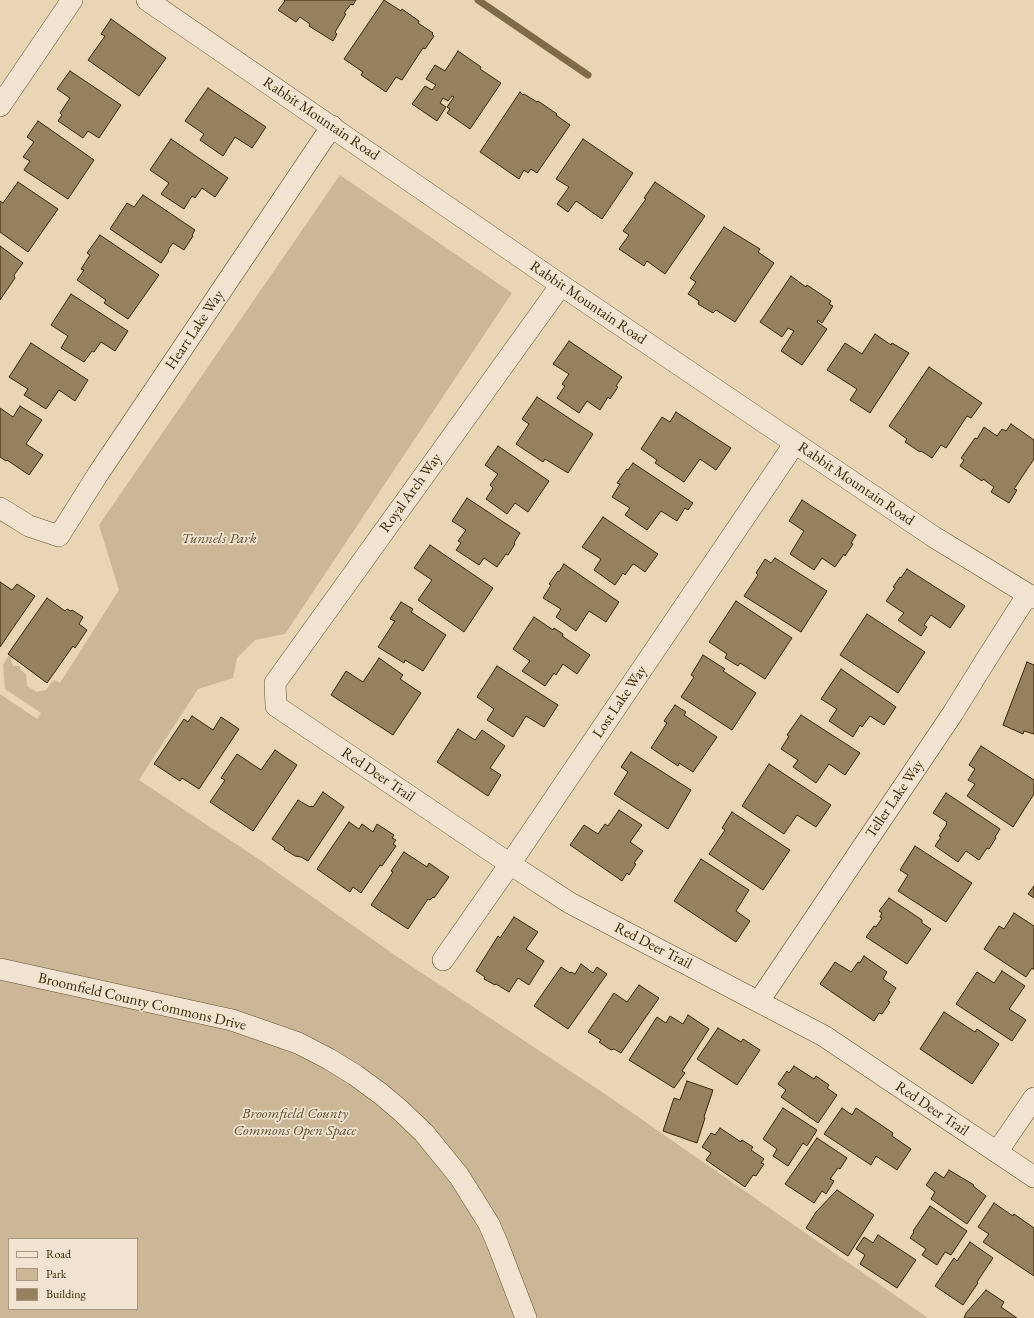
<!DOCTYPE html>
<html>
<head>
<meta charset="utf-8">
<style>
	body { margin:0 }
	#map { position:relative; width:1034px; height:1318px; overflow:hidden; background:#e9d4b5; font-family:"EB Garamond",serif }
	canvas { display:block }
	.legend { position:absolute; left:8px; top:1238px; width:130px; height:72px; box-sizing:border-box; background:#f1e3cf; border:1px solid #a8977e; margin:0; padding:5px 7px; list-style:none; font-size:12px; color:#3b2504 }
	.legend li { display:flex; align-items:center; gap:8px; height:20px }
	.legend b { width:20px; border:1px solid #a8977e }
</style>
</head>
<body>
<div id="map">
<canvas width="1034" height="1318"></canvas>
<ul class="legend">
<li><b style="height:5px;background:#f1e3cf"></b>Road</li>
<li><b style="height:11px;background:#cbb697"></b>Park</li>
<li><b style="height:11px;background:#958060"></b>Building</li>
</ul>
</div>
<script>
const g = document.querySelector('canvas').getContext('2d');
g.lineJoin = 'round';
function fillPath(path, color) {
  g.fillStyle = color;
  g.fill(path, 'evenodd');
}
function toPath(rows) {
  const path = new Path2D();
  for (const r of rows) {
    path.moveTo(r[0], r[1]);
    for (let i = 2; i < r.length; i += 2) path.lineTo(r[i], r[i + 1]);
  }
  return path;
}
function trace(path, color, width, dash) {
  g.strokeStyle = color;
  g.lineWidth = width;
  g.lineCap = dash ? 'butt' : 'round';
  g.setLineDash(dash || []);
  g.stroke(path);
}
function drawText(font, color, halo, rows, align = 'center') {
  g.font = font + ' "EB Garamond",serif';
  g.lineWidth = 3.5;
  g.setLineDash([]);
  g.textBaseline = 'middle';
  g.strokeStyle = halo;
  g.fillStyle = color;
  for (const [text, x, y, turn = 0] of rows) {
    g.save();
    g.translate(x, y);
    g.rotate((+turn || 0) * Math.PI / 180);
    g.textAlign = isNaN(turn) ? turn : align;
    if (halo) g.strokeText(text, 0, 0);
    g.fillText(text, 0, 0);
    g.restore();
  }
}
fillPath(toPath([
	[340,175,512,293,285,634,255,640,237,658,233,678,198,689,139,780,257,858,399,958,605,1094,928,1318,0,1318,0,694,37,719,41,713,5,689,3,665,9,655,12,657,11,660,13,666,20,666,20,669,26,674,27,686,37,692,46,690,52,682,54,680,60,683,119,590,99,525],
	[9,1239,137,1239,137,1309,9,1309]
]), '#cbb697');
trace(toPath([
	[478,0,588,75]
]), '#806a4a', 7);
const building = toPath([
	[284,0,356,0,353,5,351,4,344,13,346,14,335,32,337,34,333,41,309,26,310,24,300,17,296,22,278,10,285,1,284,0],
	[384,0,401,11,402,9,419,21,418,23,433,33,432,34,434,36,425,49,423,48,402,80,396,77,386,92,361,75,363,72,344,59,384,0],
	[111,19,166,58,139,96,88,60,105,36,101,34,111,19],
	[458,51,481,67,480,69,501,83,470,129,447,113,450,109,447,107,454,97,452,96,448,101,443,98,440,103,446,107,437,121,412,104,425,86,432,90,436,85,426,79,435,65,445,71,458,51],
	[70,71,121,105,99,138,88,131,83,138,58,121,62,115,60,113,70,98,57,89,70,71],
	[208,88,266,127,252,148,235,137,223,156,200,140,204,134,185,121,208,88],
	[520,92,523,95,524,94,537,102,538,101,557,114,556,115,570,125,537,173,531,169,528,173,524,170,519,179,480,152,520,92],
	[38,121,94,160,68,199,24,170,30,161,23,157,34,142,27,137,38,121],
	[171,139,228,178,215,197,202,188,195,198,192,196,184,209,161,194,169,183,150,170,171,139],
	[583,139,633,173,602,219,576,201,568,212,557,204,569,187,556,179,583,139],
	[18,182,58,209,28,252,0,232,0,201,3,203,18,182],
	[655,182,705,216,665,274,647,261,644,266,619,249,629,235,623,231,646,199,644,198,655,182],
	[143,195,195,230,192,235,193,236,184,250,173,243,168,250,169,251,161,263,110,229,127,203,134,207,143,195],
	[724,227,760,249,758,252,774,263,735,322,716,310,713,313,698,304,699,301,688,294,696,282,690,278,724,227],
	[100,235,159,275,128,319,104,303,106,300,77,280,84,270,81,269,90,255,87,253,100,235],
	[0,246,23,263,14,275,15,278,0,300,0,246],
	[791,276,806,287,807,285,831,301,829,304,833,306,822,323,818,320,817,322,827,329,802,365,781,351,794,331,788,328,782,337,760,322,791,276],
	[71,294,128,331,115,351,101,342,94,352,92,351,84,362,61,348,68,336,51,325,71,294],
	[875,334,891,345,892,343,909,353,870,413,850,400,857,389,827,370,845,343,862,354,875,334],
	[569,341,622,377,616,386,618,387,610,399,608,397,600,410,587,401,579,413,557,398,565,386,562,384,569,374,553,364,569,341],
	[31,343,88,380,75,401,59,390,46,409,24,395,28,389,9,377,31,343],
	[929,367,982,403,971,418,967,416,946,448,941,445,932,458,921,451,920,452,905,442,907,439,889,426,929,367],
	[537,397,593,434,568,473,545,459,543,462,516,444,529,424,522,419,537,397],
	[20,406,42,420,26,444,43,455,29,475,7,460,6,461,0,457,0,408,13,417,20,406],
	[676,412,731,448,716,470,700,459,684,482,655,463,657,460,641,449,662,417,670,422,676,412],
	[1011,424,1034,440,1034,459,1014,489,1017,490,1009,503,991,492,994,487,983,479,982,481,960,466,964,460,961,458,975,438,977,439,984,427,997,436,1002,429,1006,431,1011,424],
	[498,446,549,481,528,512,515,503,507,514,486,499,493,488,490,485,498,474,485,465,498,446],
	[633,463,693,503,688,510,685,508,677,521,661,511,647,530,625,515,630,508,612,497,620,484,617,483,627,469,628,470,633,463],
	[467,498,520,533,514,543,515,544,508,555,506,554,497,567,484,558,479,565,456,550,461,543,458,541,466,530,452,521,467,498],
	[802,500,856,535,851,543,853,544,845,556,844,554,835,567,822,558,814,570,790,554,804,531,789,521,802,500],
	[603,517,658,554,645,572,634,564,632,565,625,575,623,573,615,585,594,570,601,559,582,547,603,517],
	[430,545,493,588,464,632,418,600,432,580,414,568,430,545],
	[775,558,827,591,801,632,744,596,758,575,756,573,765,559,771,563,775,558],
	[564,564,619,602,606,622,589,611,576,631,556,617,561,609,543,598,551,585,549,584,558,571,559,572,564,564],
	[907,569,965,606,950,628,931,615,924,625,927,627,921,636,898,620,904,613,886,601,895,588,893,587,900,577,901,578,907,569],
	[0,582,12,590,17,584,35,596,0,647,0,582],
	[47,598,65,611,67,609,71,611,72,610,83,617,79,624,87,630,75,648,73,646,47,683,8,654,47,598],
	[736,601,792,638,765,679,740,663,738,666,725,658,727,654,709,642,736,601],
	[401,602,413,609,411,612,446,635,423,671,405,660,404,663,378,647,395,621,390,619,401,602],
	[867,614,925,652,898,693,840,655,867,614],
	[534,617,553,630,554,628,563,634,562,636,590,655,577,674,563,664,556,675,554,673,545,686,522,671,530,661,513,649,534,617],
	[703,655,725,669,723,671,756,693,732,730,681,697,694,677,691,675,703,655],
	[379,658,403,675,400,679,421,693,393,735,331,695,346,671,363,682,379,658],
	[1027,662,1034,665,1034,734,1024,731,1023,734,1003,725,1027,662],
	[497,666,558,705,544,727,526,716,513,737,487,720,494,709,477,697,497,666],
	[841,669,896,707,884,725,870,716,862,727,860,725,853,737,829,721,837,709,821,699,841,669],
	[675,705,686,712,684,715,717,737,693,772,679,763,678,766,651,748,667,723,664,721,675,705],
	[801,715,860,753,845,775,829,764,816,783,793,767,798,760,781,749,789,736,787,735,801,715],
	[192,716,213,730,221,717,239,729,199,789,182,778,180,781,154,764,184,719,188,722,192,716],
	[458,729,475,740,482,730,505,746,490,768,501,775,488,796,437,762,458,729],
	[981,746,1034,780,1034,794,1013,827,967,796,975,784,968,780,975,769,969,765,981,746],
	[275,750,297,765,253,831,210,802,225,780,221,778,237,754,261,770,275,750],
	[631,752,691,790,668,829,614,794,628,772,621,767,631,752],
	[769,764,831,805,816,827,797,815,784,834,742,806,769,764],
	[323,792,344,807,308,861,301,857,295,856,284,849,285,848,272,839,298,800,310,807,311,806,313,807,323,792],
	[946,793,1000,829,995,837,996,838,989,849,987,848,979,860,966,851,958,862,935,846,941,837,939,836,947,824,946,824,947,822,933,813,946,793],
	[619,810,642,825,630,842,643,851,634,863,636,864,629,875,627,873,622,881,570,845,584,825,598,834,605,824,608,826,619,810],
	[732,812,790,850,763,890,709,854,725,830,722,828,732,812],
	[349,822,359,829,362,824,373,832,377,824,394,835,392,838,396,840,393,844,396,846,382,866,380,865,361,893,353,887,350,892,317,869,349,822],
	[915,846,972,883,946,922,898,891,908,875,900,870,915,846],
	[404,852,427,867,429,863,449,877,434,898,433,897,430,900,428,899,408,929,371,905,393,872,391,871,404,852],
	[701,859,749,890,736,911,750,921,736,942,674,901,701,859],
	[1034,886,1034,898,1028,894,1034,886],
	[889,898,922,920,922,923,931,929,907,964,866,937,874,926,876,927,882,918,880,917,882,913,879,911,889,898],
	[1014,913,1034,926,1034,970,1032,968,1026,977,984,949,999,926,1004,929,1014,913],
	[514,917,538,932,526,949,544,961,529,985,518,978,509,992,496,984,495,985,484,979,485,977,476,971,498,936,500,938,514,917],
	[864,956,887,972,883,979,896,988,888,1001,890,1002,882,1014,879,1013,874,1021,820,984,835,962,851,972,858,962,860,963,864,956],
	[581,964,593,973,597,967,607,974,568,1029,534,1006,561,967,570,973,571,972,575,974,581,964],
	[1002,971,1025,986,1009,1009,1026,1020,1012,1041,956,1004,977,972,994,983,1002,971],
	[639,985,659,998,621,1053,614,1049,611,1050,599,1042,601,1040,588,1032,614,993,627,1002,639,985],
	[944,1012,975,1032,977,1029,999,1044,972,1084,920,1049,944,1012],
	[688,1015,709,1029,682,1071,685,1073,674,1088,629,1060,657,1017,666,1023,670,1016,683,1024,688,1015],
	[718,1028,741,1042,743,1039,760,1050,737,1085,697,1059,718,1028],
	[794,1066,814,1079,816,1076,829,1085,827,1088,837,1095,818,1123,781,1097,786,1090,778,1084,787,1071,789,1073,794,1066],
	[687,1081,713,1090,704,1117,705,1118,697,1143,663,1131,674,1098,680,1100,687,1081],
	[783,1108,817,1130,807,1146,803,1143,788,1166,773,1156,777,1149,763,1139,783,1108],
	[842,1108,852,1115,856,1108,893,1133,892,1136,911,1149,897,1170,876,1156,871,1165,824,1134,842,1108],
	[720,1128,741,1142,742,1140,753,1147,751,1150,764,1159,761,1163,764,1164,756,1176,753,1175,745,1187,706,1160,711,1153,702,1147,711,1133,715,1135,720,1128],
	[817,1138,847,1158,840,1169,838,1168,830,1179,834,1181,826,1194,822,1191,814,1203,785,1184,817,1138],
	[949,1170,974,1185,973,1186,986,1196,967,1224,931,1199,935,1192,926,1185,935,1172,944,1178,949,1170],
	[837,1190,874,1215,848,1256,806,1228,816,1212,837,1190],
	[994,1203,1013,1216,1014,1214,1034,1228,1034,1276,983,1242,989,1234,978,1227,994,1203],
	[930,1206,967,1231,951,1255,945,1252,937,1265,922,1255,926,1249,910,1238,914,1232,913,1231,930,1206],
	[878,1235,916,1260,897,1288,860,1264,865,1255,856,1249,864,1237,873,1243,878,1235],
	[970,1242,993,1258,977,1282,978,1283,963,1305,935,1286,954,1258,957,1261,970,1242],
	[986,1290,1004,1302,1001,1307,1017,1318,964,1318,966,1313,986,1290]
]);
fillPath(building, '#958060');
trace(building, '#3b2504', 1);
const street = toPath([
	[147,0,561,285,934,537,1034,598],
	[0,106,72,0],
	[561,285,275,683,276,706,510,864,570,903,824,1036,1034,1177],
	[0,508,29,526,59,536,98,474,332,126],
	[443,960,510,864,795,443],
	[0,969,232,1020,298,1043,329,1059,355,1075,381,1094,400,1110,424,1133,459,1176,489,1224,498,1245,526,1318],
	[759,1001,953,713,984,663,1028,594],
	[997,1152,1034,1098]
]);
trace(street, '#665130', 22);
trace(street, '#f1e3cf', 21);
drawText('15px', '#3b2504', '#f1e3cf', [
	["Rabbit Mountain Road",321,119,34],
	["Rabbit Mountain Road",588,303,34],
	["Heart Lake Way",195,330,-56],
	["Rabbit Mountain Road",856,484,34],
	["Royal Arch Way",411,493,-54],
	["Lost Lake Way",620,702,-56],
	["Red Deer Trail",378,775,34],
	["Teller Lake Way",895,799,-56],
	["Red Deer Trail",653,946,27],
	["Broomfield County Commons Drive",142,1002,13],
	["Red Deer Trail",932,1109,34]
]);
drawText('italic 15px', '#5f4929', '#f1e3cf', [
	["Tunnels Park",219,539],
	["Broomfield County",295,1114],
	["Commons Open Space",295,1131]
]);
</script>
</body>
</html>
